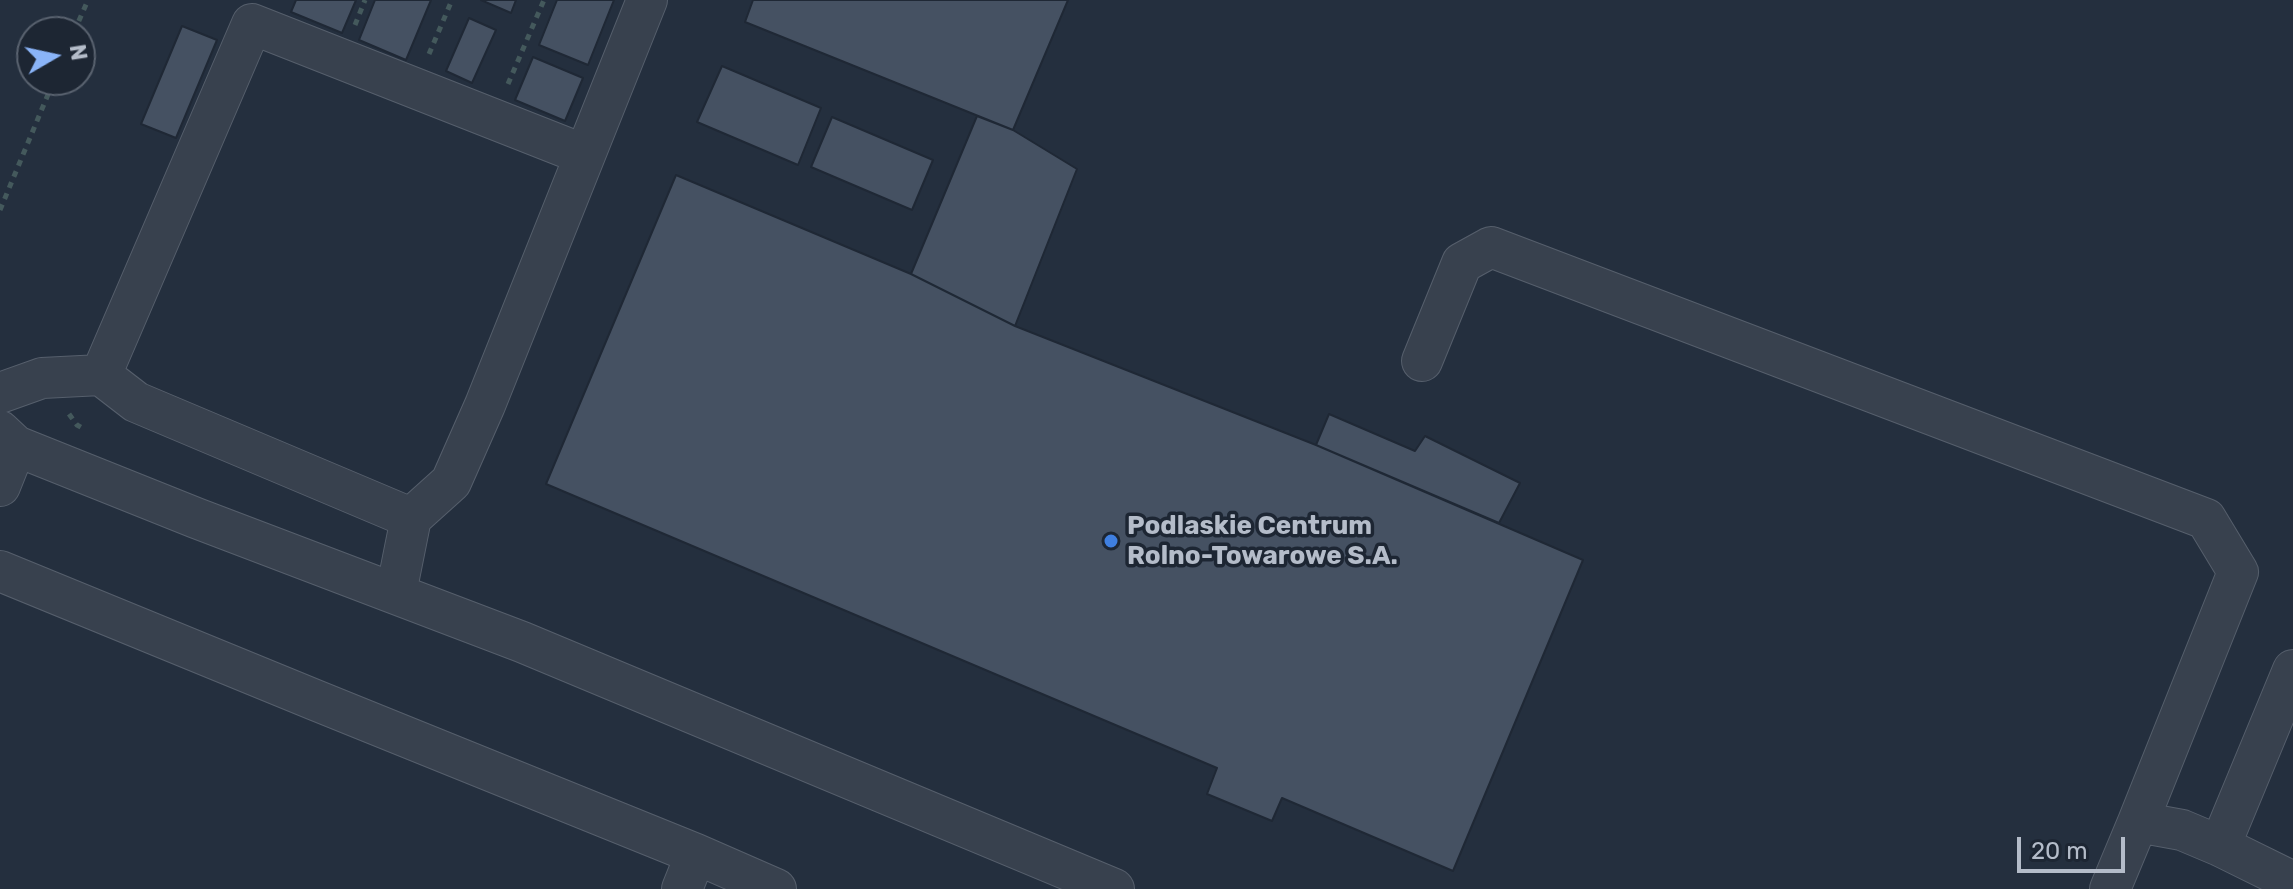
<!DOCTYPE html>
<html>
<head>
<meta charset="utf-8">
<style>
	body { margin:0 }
	#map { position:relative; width:2293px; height:889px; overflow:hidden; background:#242f3e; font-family:Rubik,sans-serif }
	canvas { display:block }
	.north { position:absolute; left:16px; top:16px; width:80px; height:80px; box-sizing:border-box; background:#1d2633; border:2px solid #59626f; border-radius:50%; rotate:81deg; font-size:22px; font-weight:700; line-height:32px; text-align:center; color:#b4bcc9 }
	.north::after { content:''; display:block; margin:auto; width:28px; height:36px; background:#8ab4f8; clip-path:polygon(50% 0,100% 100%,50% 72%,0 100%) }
	.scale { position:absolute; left:2017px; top:837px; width:108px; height:36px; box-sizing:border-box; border:4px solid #b4bcc9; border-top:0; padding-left:10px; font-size:24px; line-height:28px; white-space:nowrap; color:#b4bcc9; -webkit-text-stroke:6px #1d2633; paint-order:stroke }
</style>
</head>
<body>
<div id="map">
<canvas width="2293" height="889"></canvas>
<div class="north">N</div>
<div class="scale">20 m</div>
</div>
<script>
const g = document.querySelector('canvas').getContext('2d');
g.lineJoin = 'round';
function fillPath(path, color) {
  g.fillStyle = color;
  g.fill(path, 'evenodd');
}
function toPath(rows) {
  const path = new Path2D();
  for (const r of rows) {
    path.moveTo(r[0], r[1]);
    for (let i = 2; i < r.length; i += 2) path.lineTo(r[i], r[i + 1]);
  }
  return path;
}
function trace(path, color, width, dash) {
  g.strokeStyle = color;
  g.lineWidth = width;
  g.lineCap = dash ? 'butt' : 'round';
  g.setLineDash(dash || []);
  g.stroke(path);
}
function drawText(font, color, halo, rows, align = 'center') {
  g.font = font + ' Rubik,sans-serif';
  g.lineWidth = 7;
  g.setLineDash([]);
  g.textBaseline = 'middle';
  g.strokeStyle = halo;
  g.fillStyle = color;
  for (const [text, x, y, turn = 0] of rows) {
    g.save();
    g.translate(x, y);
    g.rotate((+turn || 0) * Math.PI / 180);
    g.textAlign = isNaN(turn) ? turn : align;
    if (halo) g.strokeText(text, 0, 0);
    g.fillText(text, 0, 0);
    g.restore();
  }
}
const building = toPath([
	[296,0,356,0,342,33,291,12,296,0],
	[375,0,431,0,406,60,359,40,375,0],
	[481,0,516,0,511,13,481,0],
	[557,0,614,0,588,65,539,45,557,0],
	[753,0,1068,0,1013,130,745,22,753,0],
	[469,18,496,30,472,83,446,71,469,18],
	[182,26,217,40,176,138,141,124,182,26],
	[533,57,583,78,565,121,515,100,533,57],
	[722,66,821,108,798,165,697,122,722,66],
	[977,116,1013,130,1077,169,1015,326,911,274,977,116],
	[832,117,933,160,912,210,811,167,832,117],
	[676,175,911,274,1015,326,1316,445,1583,560,1453,871,1282,798,1272,821,1207,794,1217,768,546,484,676,175],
	[1329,414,1415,451,1425,436,1520,483,1499,523,1316,445,1329,414]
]);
fillPath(building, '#455162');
trace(building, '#1f2835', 2);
const minor = toPath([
	[585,155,647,0],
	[1422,361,1462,263,1491,247,2206,519,2238,572,2138,822],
	[101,375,136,402,411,518],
	[0,393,42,378,101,375,252,24,585,155,485,405,451,482,411,518,396,593],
	[0,431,16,446,196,518,522,642,1114,889],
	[0,486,16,446],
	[0,571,315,700,696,854,776,889],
	[2220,846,2293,670],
	[682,889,696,854],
	[2110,889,2138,822,2182,830,2220,846,2293,882]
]);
trace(minor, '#565f6c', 42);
trace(toPath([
	[355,25,365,0],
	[74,32,88,0],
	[429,54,452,0],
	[508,84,544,0],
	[0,210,54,80],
	[69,414,77,425,84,429]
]), '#44595c', 5, [6, 6]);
trace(minor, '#38414e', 40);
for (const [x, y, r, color] of [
	[1111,541,8,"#3f7fe0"]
]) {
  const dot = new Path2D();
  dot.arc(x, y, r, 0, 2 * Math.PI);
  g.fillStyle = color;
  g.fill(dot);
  trace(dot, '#1d2633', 3);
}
drawText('bold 26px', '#b4bcc9', '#1d2633', [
	["Podlaskie Centrum",1127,526],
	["Rolno-Towarowe S.A.",1127,556]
], 'left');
</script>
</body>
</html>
